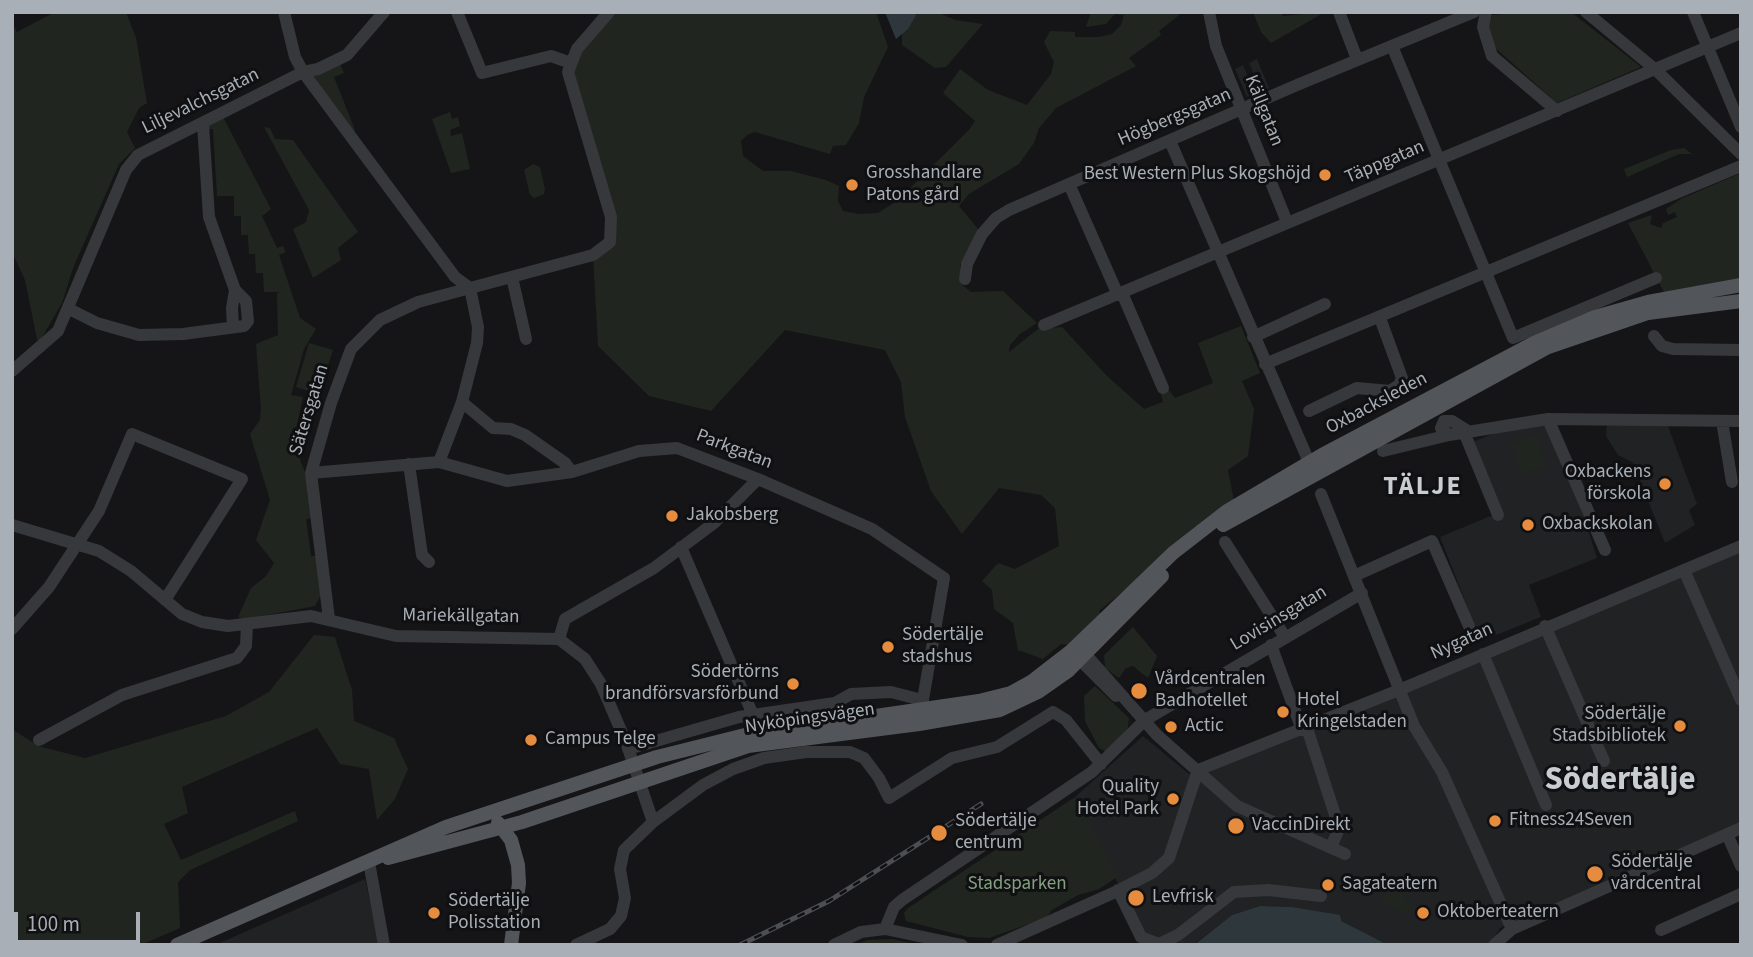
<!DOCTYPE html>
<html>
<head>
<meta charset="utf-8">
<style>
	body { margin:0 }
	#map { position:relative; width:1753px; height:957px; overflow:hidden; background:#151517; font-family:"Source Sans 3",sans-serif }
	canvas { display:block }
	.frame { position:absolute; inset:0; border:14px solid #a8afb6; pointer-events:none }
	.scale { position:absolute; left:14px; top:912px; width:126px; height:32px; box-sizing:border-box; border:4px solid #a8afb6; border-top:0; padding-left:9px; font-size:21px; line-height:24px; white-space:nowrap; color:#a8afb6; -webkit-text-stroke:5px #101012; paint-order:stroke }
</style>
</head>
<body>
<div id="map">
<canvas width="1753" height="957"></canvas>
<div class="frame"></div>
<div class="scale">100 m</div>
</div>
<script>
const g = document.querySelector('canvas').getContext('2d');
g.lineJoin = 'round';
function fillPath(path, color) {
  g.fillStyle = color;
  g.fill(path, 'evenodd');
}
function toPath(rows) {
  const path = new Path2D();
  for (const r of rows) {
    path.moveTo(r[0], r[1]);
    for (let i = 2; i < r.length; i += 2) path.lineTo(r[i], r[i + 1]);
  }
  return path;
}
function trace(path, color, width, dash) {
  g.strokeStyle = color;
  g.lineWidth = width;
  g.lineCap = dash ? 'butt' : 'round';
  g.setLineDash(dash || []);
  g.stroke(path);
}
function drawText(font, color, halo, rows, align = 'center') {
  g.font = font + ' "Source Sans 3",sans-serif';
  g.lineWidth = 6;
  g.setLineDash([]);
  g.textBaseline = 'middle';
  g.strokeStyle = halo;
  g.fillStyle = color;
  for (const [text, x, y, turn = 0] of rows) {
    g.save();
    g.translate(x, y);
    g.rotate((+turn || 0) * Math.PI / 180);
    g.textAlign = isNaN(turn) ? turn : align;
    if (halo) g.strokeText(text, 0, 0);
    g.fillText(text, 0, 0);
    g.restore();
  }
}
fillPath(toPath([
	[1257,59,1269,88,1261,91,1249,63],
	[1243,65,1255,94,1247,97,1235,69],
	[1541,415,1582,512,1597,558,1529,585,1541,617,1481,641,1440,537,1498,513,1470,443],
	[1607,425,1668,426,1697,504,1689,510,1695,525,1665,543,1633,463,1618,455,1606,436],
	[1741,549,1741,824,1500,928,1489,945,1388,945,1318,912,1292,907,1260,906,1232,915,1193,945,1153,945,1135,918,1075,797,1143,736,1189,774,1210,770],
	[365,879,379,945,215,945]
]), '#212224');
fillPath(toPath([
	[55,12,126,12,136,38,147,103,139,108,127,132,135,148,119,164,73,268,62,303,38,344,25,280,12,252,12,23,17,32],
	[609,12,876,12,888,47,864,97,859,123,846,145,833,146,830,154,755,132,747,135,741,141,743,156,763,171,791,171,826,180,839,186,838,201,843,211,859,214,878,213,897,201,969,130,975,121,943,93,960,69,988,90,1027,105,1051,74,1054,62,1044,42,1050,31,1075,32,1075,37,1099,37,1112,34,1121,25,1124,15,1115,14,1106,24,1086,27,1091,12,1183,12,1159,31,1161,35,1129,58,1136,66,1056,108,1039,128,1034,143,1019,164,969,194,959,206,979,230,960,265,961,284,971,292,1003,291,1037,323,1020,334,1010,345,1009,352,1038,329,1062,327,1107,376,1144,409,1163,402,1161,394,1168,389,1175,398,1213,383,1198,343,1241,326,1260,373,1242,381,1254,409,1248,456,1228,470,1234,501,1099,611,1101,614,1070,645,1061,644,1043,659,1018,650,1013,623,994,609,992,590,982,581,998,563,1015,569,1059,546,1055,508,1041,495,999,488,962,534,931,491,905,417,901,382,885,350,785,330,711,411,649,396,598,346,593,255,600,252,612,225,571,63],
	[914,12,937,12,955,20,983,24,946,67,935,68,902,45,902,32,906,31,916,15],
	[1253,12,1281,12,1283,16,1325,12,1271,43,1261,32],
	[1520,12,1571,12,1641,67,1557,103,1492,45,1488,28,1492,15],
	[338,59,344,73,334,77,355,130,348,135,303,72],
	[450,112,452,119,458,117,460,126,450,130,451,136,462,133,470,169,451,173,432,119],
	[222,115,271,209,262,216,277,248,283,246,286,252,279,255,300,318,316,329,304,349,291,395,303,397,296,429,290,434,309,483,315,518,306,519,311,556,320,556,322,593,315,606,246,619,238,617,251,588,266,576,274,563,256,540,270,500,250,434,260,420,261,409,256,344,278,335,277,293,282,292,264,292,263,273,256,273,255,254,249,254,248,235,241,235,241,216,234,216,234,196,217,196,213,129,204,129],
	[264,127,270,128,275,139,293,140,358,232,338,248,341,260,313,278,293,229,306,222,309,210],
	[1684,148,1697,158,1691,154,1679,154,1627,177,1624,169,1671,150],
	[533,164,540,167,545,189,544,194,534,198,530,195,524,170],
	[1741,173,1741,281,1665,294,1628,223,1652,215,1650,224,1661,228,1663,223,1677,217,1675,212,1668,215,1666,209,1681,199],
	[309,343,333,350,319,394,296,387],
	[1535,436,1546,465,1524,475,1512,445],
	[1133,627,1157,656,1148,678,1133,666,1126,668,1119,678,1105,668,1104,655],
	[314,635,335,637,352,690,354,721,394,738,408,769,395,799,377,820,369,769,340,764,317,728,182,787,188,813,164,824,181,860,295,811,298,821,190,870,178,882,180,928,141,945,12,945,12,729,38,746,85,758,226,716,269,692],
	[1095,686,1129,718,1127,734,1107,752,1099,748,1085,721,1084,696],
	[1660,758,1664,767,1633,780,1629,771],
	[1075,797,1117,877,1099,889,1078,895,1052,910,1046,918,989,938,968,937,906,921,904,913,908,908],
	[1400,885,1410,909,1406,914,1381,902,1389,889],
	[893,939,917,945,854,945,868,940]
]), '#20261f');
fillPath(toPath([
	[885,12,914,12,916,15,908,29,896,39],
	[1260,906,1292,907,1340,915,1341,921,1388,945,1194,945,1232,915]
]), '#2e383c');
trace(toPath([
	[284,12,295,57,303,72,455,277,470,288,478,327,477,343,462,402,439,462],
	[457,12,482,73,551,56,571,63],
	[1209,12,1216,46,1287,222],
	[1339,12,1357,59],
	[1486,12,1483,27,1492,56,1557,111],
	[1586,12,1656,70,1741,154],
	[1693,12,1741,127],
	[1392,46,1513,338,1656,278],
	[1170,141,1313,471],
	[1069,184,1118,295],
	[512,277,526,339],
	[965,279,967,264,982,234,996,218,1009,210,1297,85,1474,12],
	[1122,293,1163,388],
	[69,309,97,323,139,335,183,334,244,326,248,321,246,301,235,290,209,217,203,124],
	[1044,325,1741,33],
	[233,327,232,308,235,290],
	[1654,336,1662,346,1673,349,1741,350],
	[1253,337,1325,304],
	[1265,364,1741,166],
	[12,371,58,331,126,170,138,155,303,72,318,69,347,55,384,12],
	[462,402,493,428,511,429,525,435,565,463,572,472],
	[1309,411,1357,388,1390,391,1399,385,1402,378,1380,318],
	[1548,419,1605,550],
	[1722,421,1732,482],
	[1464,432,1498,515],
	[1449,435,1441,428,1444,421,1452,421,1468,431],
	[1383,451,1449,435,1548,419,1741,421],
	[409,464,422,555,429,562],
	[311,473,439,462,507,481,572,472,639,451,677,448,758,479,872,529,944,578,920,717],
	[1321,494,1414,726,1442,772,1512,929],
	[12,525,99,551,131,571,182,614,202,622,228,626,311,616,396,636,559,639,585,659,601,684,626,742,653,822,703,785,733,769,764,758,806,752,850,752,864,758,879,778,889,798,952,758,997,747,1053,712,1066,720,1101,764],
	[1225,542,1285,637],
	[681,547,753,715],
	[1684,570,1741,700],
	[1354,576,1432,541,1469,626],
	[329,619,311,473,331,403,351,349,380,320,418,302,593,255,610,242,611,217,568,72,577,49,609,12],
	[1545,626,1604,761],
	[12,629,49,587,99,511,132,434,242,479,165,600],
	[559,639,565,619,654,568,714,523,758,479],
	[1271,645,1302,730],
	[1080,648,1157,735,1237,806,1345,854],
	[1074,654,1116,696],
	[1483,654,1546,805],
	[1307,728,1336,818,1338,831,1331,847],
	[39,740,122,695,237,658,246,646,247,624],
	[628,749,739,717,835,703,851,694,891,692,922,700],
	[1198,770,1399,690,1741,546],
	[1727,834,1741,866],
	[369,862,384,945],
	[1118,890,1141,937,1159,944,1178,935,1234,892,1268,890,1321,896],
	[885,929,894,907,902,900,1092,772,1145,720,1362,593],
	[1661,930,1741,894],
	[576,945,610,929,621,916,625,898,620,869,624,850,653,822],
	[834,945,861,932,885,929,962,945],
	[997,945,1113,893,1152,873,1169,858,1198,770],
	[1494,945,1512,929,1741,828]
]), '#36383b', 12);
trace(toPath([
	[1223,525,1546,348,1648,313,1741,301],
	[498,823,511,840,518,865,519,883,511,945],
	[388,858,522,822,748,746,919,724,1000,710,1038,692,1068,671,1162,576],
	[177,945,446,827,657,757,745,735,979,701,1011,693,1031,682,1071,651,1173,553,1227,511,1322,455,1534,343,1595,317,1648,302,1741,285]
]), '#52565a', 14);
const rail = toPath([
	[740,945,829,901,981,804]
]);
trace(rail, '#4b4e52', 5);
trace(rail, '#101012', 2.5, [8]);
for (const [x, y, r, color] of [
	[1325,175,7,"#e68c3e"],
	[852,185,7,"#e68c3e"],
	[1665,484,7,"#e68c3e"],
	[672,516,7,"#e68c3e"],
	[1528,525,7,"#e68c3e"],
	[888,647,7,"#e68c3e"],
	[793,684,7,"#e68c3e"],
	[1139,691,9,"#e68c3e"],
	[1283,712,7,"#e68c3e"],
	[1680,726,7,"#e68c3e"],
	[1171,727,7,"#e68c3e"],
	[531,740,7,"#e68c3e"],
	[1173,799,7,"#e68c3e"],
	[1495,821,7,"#e68c3e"],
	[1236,826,9,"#e68c3e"],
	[939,833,9,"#e68c3e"],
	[1595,874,9,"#e68c3e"],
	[1328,885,7,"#e68c3e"],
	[1136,898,9,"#e68c3e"],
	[434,913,7,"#e68c3e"],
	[1423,913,7,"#e68c3e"]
]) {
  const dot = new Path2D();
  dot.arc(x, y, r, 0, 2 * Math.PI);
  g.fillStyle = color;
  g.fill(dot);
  trace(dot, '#101012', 2.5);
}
drawText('19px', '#a8afb6', '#101012', [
	["Liljevalchsgatan",201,102,-26],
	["Källgatan",1263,111,68],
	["Högbergsgatan",1175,118,-23],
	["Täppgatan",1385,163,-23],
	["Oxbacksleden",1377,404,-28],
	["Sätersgatan",310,410,-73],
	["Parkgatan",734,450,21],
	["Mariekällgatan",461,617,1],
	["Lovisinsgatan",1279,619,-31],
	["Nygatan",1462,642,-24],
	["Nyköpingsvägen",810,719,-8]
]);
drawText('19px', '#a8afb6', '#101012', [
	["Grosshandlare",866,174],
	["Patons gård",866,196],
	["Best Western Plus Skogshöjd",1311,175,"right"],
	["Oxbackens",1651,473,"right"],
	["förskola",1651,495,"right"],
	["Jakobsberg",686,516],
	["Oxbackskolan",1542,525],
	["Södertälje",902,636],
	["stadshus",902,658],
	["Södertörns",779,673,"right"],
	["brandförsvarsförbund",779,695,"right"],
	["Vårdcentralen",1155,680],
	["Badhotellet",1155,702],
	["Hotel",1297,701],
	["Kringelstaden",1297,723],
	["Södertälje",1666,715,"right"],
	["Stadsbibliotek",1666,737,"right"],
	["Actic",1185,727],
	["Campus Telge",545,740],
	["Quality",1159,788,"right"],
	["Hotel Park",1159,810,"right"],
	["Fitness24Seven",1509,821],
	["Södertälje",955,822],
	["centrum",955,844],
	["VaccinDirekt",1252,826],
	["Södertälje",1611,863],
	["vårdcentral",1611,885],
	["Sagateatern",1342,885],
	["Levfrisk",1152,898],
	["Södertälje",448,902],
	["Polisstation",448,924],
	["Oktoberteatern",1437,913]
], 'left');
drawText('19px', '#84a080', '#101012', [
	["Stadsparken",1017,885]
]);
g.letterSpacing = '2px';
drawText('bold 26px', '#c8cdd2', '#101012', [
	["TÄLJE",1423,488]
]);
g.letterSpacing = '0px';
drawText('bold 33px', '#c8cdd2', '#101012', [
	["Södertälje",1620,782]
]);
</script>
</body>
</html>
